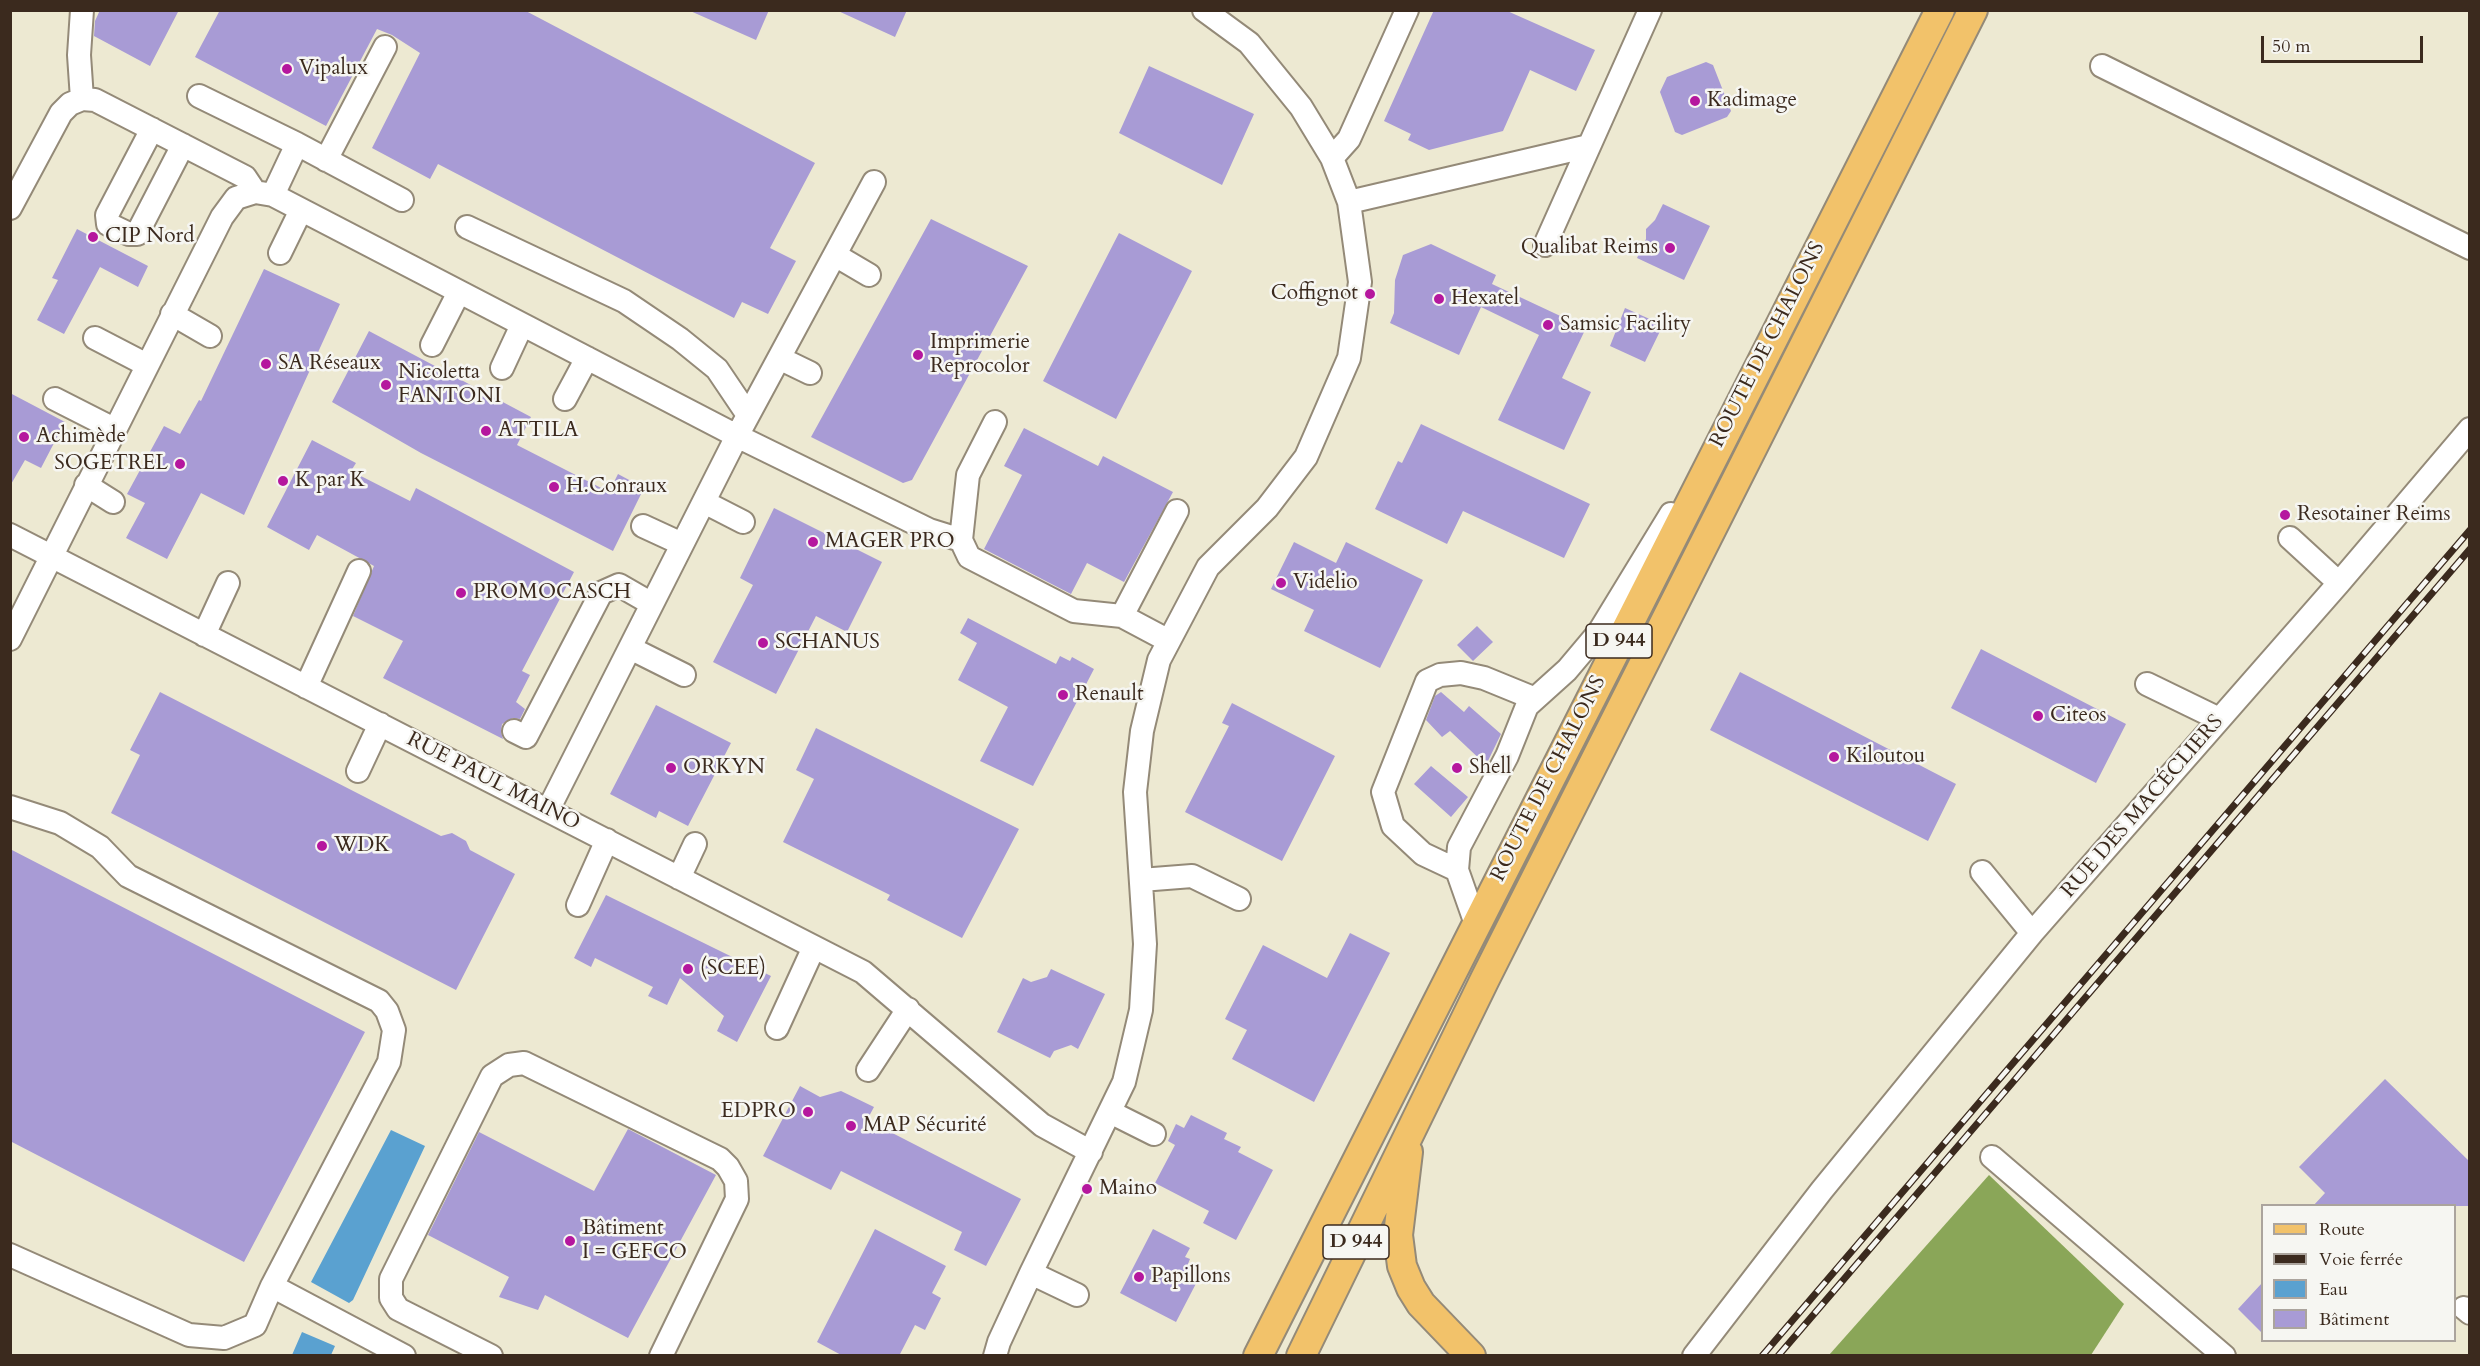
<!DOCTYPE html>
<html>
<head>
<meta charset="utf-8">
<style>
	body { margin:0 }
	#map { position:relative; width:2480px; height:1366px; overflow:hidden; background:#ede9d2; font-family:Cardo,serif }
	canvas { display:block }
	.frame { position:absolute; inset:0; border:12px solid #3b2a1e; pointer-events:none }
	.legend { position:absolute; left:2261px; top:1204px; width:195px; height:138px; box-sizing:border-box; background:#f6f6f2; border:2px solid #aba49d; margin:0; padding:8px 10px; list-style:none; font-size:18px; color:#3b2a1e }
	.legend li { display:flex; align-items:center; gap:12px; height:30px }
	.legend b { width:30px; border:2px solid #aba49d }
	.scale { position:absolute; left:2261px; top:36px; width:162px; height:27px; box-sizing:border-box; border:3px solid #3b2a1e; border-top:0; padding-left:8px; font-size:18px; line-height:21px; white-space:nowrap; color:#3b2a1e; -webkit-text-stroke:4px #f6f6f2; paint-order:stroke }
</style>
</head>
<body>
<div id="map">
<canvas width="2480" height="1366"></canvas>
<div class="frame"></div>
<ul class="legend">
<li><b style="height:8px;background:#f2c26a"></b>Route</li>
<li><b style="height:8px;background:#3b2a1e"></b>Voie ferrée</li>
<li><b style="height:16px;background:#5aa1d0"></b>Eau</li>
<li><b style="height:16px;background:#a89bd5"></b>Bâtiment</li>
</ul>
<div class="scale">50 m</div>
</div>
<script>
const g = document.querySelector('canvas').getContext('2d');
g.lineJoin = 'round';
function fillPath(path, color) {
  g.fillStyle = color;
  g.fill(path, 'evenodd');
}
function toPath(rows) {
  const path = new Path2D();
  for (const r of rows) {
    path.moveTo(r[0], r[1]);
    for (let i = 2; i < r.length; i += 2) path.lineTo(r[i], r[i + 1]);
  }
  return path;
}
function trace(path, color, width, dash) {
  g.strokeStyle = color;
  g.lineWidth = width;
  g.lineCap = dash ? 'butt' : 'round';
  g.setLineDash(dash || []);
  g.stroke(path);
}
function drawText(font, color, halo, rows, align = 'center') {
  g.font = font + ' Cardo,serif';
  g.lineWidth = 5;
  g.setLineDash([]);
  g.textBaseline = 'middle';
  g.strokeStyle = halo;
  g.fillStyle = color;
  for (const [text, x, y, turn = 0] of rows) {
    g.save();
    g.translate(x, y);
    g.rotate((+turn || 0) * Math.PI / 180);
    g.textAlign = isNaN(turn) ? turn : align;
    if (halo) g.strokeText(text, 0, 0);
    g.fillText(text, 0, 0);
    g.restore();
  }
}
fillPath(toPath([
	[1989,1175,2124,1304,2091,1355,1829,1355]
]), '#8aa658');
fillPath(toPath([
	[391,1130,425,1146,353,1300,349,1303,311,1282],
	[302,1332,335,1346,331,1355,292,1355]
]), '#5aa1d0');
fillPath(toPath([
	[100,10,179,10,150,66,94,36,95,21],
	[220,10,524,10,815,163,770,248,796,261,768,314,742,302,734,318,438,164,430,179,372,148,420,53,392,35,377,29,326,126,195,57],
	[688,10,769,10,756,40],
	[836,10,907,10,895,37],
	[1434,10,1505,10,1595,50,1576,91,1530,70,1503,131,1429,150,1408,140,1411,134,1384,121],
	[1706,62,1713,65,1731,111,1727,117,1682,135,1675,132,1660,92,1667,77],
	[1149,66,1254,114,1222,185,1119,133],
	[1663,204,1710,226,1684,280,1637,258,1646,239,1646,229,1655,220],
	[931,219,1028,266,912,480,903,483,811,437],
	[77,229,148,266,138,287,100,267,64,334,37,320,58,280,52,278],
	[1119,233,1192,271,1116,419,1043,381],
	[1431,244,1496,275,1492,284,1586,328,1562,378,1591,392,1564,450,1498,420,1539,335,1481,307,1459,355,1390,323,1394,313,1395,280,1403,255],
	[264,269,340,304,244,515,201,493,167,559,126,538,145,503,127,494,164,426,180,434,199,400,201,401],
	[1625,308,1663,325,1645,362,1610,346],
	[369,331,531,417,517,445,609,492,618,474,644,488,613,551,421,453,332,402],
	[10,393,65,422,41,468,25,460,10,486],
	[1421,424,1590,504,1564,558,1463,511,1447,544,1375,509,1398,461,1402,463],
	[1024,428,1098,466,1103,456,1173,492,1124,582,1087,563,1071,594,984,549,1022,475,1004,466],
	[312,440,356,463,351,471,410,501,416,488,574,572,522,671,530,675,516,702,525,709,520,719,513,718,502,724,501,732,503,739,383,678,403,641,353,616,374,566,317,535,309,550,267,527],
	[774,508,882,562,847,632,816,616,776,694,713,662,753,585,740,578],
	[1294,542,1336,563,1346,542,1423,580,1380,668,1304,631,1314,610,1271,589],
	[968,618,1056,664,1060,656,1070,661,1072,657,1094,669,1033,786,980,761,1008,707,958,680,977,643,960,633],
	[1477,626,1493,642,1473,661,1457,645],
	[1981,649,2126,724,2096,783,1951,708],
	[1740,672,1956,784,1928,841,1710,730],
	[160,692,441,836,452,833,466,841,470,850,515,874,456,990,111,813,140,755,130,750],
	[1441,692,1464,712,1469,706,1501,734,1486,765,1450,731,1442,737,1426,720,1435,696],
	[1232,703,1335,756,1282,861,1185,812,1229,726,1222,723],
	[656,705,731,743,688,826,659,811,656,818,610,794],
	[816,728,1019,829,962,938,887,900,890,895,783,842,814,779,796,770],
	[1431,766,1468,797,1451,817,1414,784],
	[10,849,365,1032,244,1262,10,1141],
	[606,895,771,976,737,1042,717,1031,724,1016,680,978,667,1005,648,996,653,987,595,958,591,967,574,958],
	[1350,933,1390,953,1314,1102,1232,1059,1247,1030,1225,1019,1263,945,1327,978],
	[1051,969,1105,994,1078,1049,1071,1045,1054,1051,1050,1058,997,1032,1023,978,1031,982,1047,977],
	[2385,1079,2469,1161,2469,1206,2313,1206,2325,1193,2299,1167],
	[800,1086,820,1097,841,1091,874,1107,867,1120,1021,1199,986,1266,954,1250,962,1232,841,1171,831,1190,763,1156],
	[1191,1115,1227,1133,1224,1139,1241,1147,1238,1152,1273,1170,1236,1240,1203,1223,1209,1211,1155,1183,1175,1145,1168,1141,1176,1124,1184,1128],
	[628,1129,716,1175,628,1338,545,1295,538,1310,499,1297,509,1277,428,1235,479,1132,594,1191],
	[875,1229,946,1266,932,1293,941,1298,925,1330,915,1325,899,1356,843,1356,817,1342],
	[1153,1229,1190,1248,1185,1257,1190,1259,1188,1264,1202,1272,1176,1322,1120,1293],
	[2262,1283,2262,1333,2238,1309]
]), '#a89bd5');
const minor = toPath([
	[82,10,79,55,82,99],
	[2102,66,2470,248],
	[199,96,297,144],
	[152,129,107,215,108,224,129,234,137,234,183,145],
	[1332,158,1349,139,1407,10],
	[326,160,385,47],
	[273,195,297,144,402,200],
	[1349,202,1589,146],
	[10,208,61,113,70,104,82,99,95,100,245,177,255,192],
	[467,227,624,301,680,339,717,369,748,415],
	[1545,245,1650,10],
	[280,253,301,210],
	[835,255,869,275],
	[172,314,210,336],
	[95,338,147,365],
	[432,345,459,292],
	[779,358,810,373],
	[502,368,522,325],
	[55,399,114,429],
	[565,399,587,358],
	[995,422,968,475,961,540,969,557,1074,611,1122,616,1169,641],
	[86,485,113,502],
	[704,502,743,522],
	[643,526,682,544],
	[10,535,863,972,1042,1125,1091,1152],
	[2290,538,2339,583],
	[1122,616,1177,511],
	[204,635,228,583],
	[10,639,222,217,236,198,255,192,273,195,737,436,929,530,961,540],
	[630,648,684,675],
	[2147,684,2219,719],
	[306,687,359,571],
	[514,731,526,737,601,593,619,585,652,604],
	[358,771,380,724],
	[10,807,60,823,100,847,128,876,379,1001,387,1011,394,1030,389,1062,272,1286,255,1325,224,1338,189,1335,10,1255],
	[548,810,737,436,874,182],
	[1457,870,1423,854,1393,826,1383,792,1427,681,1440,675,1461,673,1484,678,1533,698],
	[1982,872,2032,933],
	[679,878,695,844],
	[1141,880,1192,876,1239,899],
	[578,905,607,840],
	[1476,924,1457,870,1459,847,1507,756,1527,706,1567,670,1599,632,1671,514],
	[777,1028,814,947],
	[868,1070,908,1009],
	[1110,1112,1154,1134],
	[1992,1157,2224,1356],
	[1031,1273,1077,1295],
	[272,1286,404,1356],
	[2464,1308,2470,1313],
	[491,1356,398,1309,391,1298,391,1279,492,1076,509,1065,524,1063,720,1159,728,1167,736,1181,737,1199,661,1356],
	[995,1356,999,1342,1031,1273,1124,1082,1141,1010,1145,944,1135,792,1142,731,1159,660,1208,567,1267,508,1306,457,1349,358,1360,282,1349,202,1332,158,1301,107,1249,43,1204,10],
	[1694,1356,1822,1190,2032,933,2339,583,2470,429]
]);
const major = toPath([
	[1408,1152,1398,1235,1402,1266,1411,1288,1421,1304,1471,1356],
	[1258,1356,1940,10],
	[1301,1356,1485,979,1973,10]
]);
trace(minor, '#948a78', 26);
trace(major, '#948a78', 32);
trace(minor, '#fff', 22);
trace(major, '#f2c26a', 28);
const rail = toPath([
	[1762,1356,2470,530],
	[1778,1356,2470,549]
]);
trace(rail, '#3b2a1e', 7);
trace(rail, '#f6f6f2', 4.5, [14]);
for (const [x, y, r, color] of [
	[287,69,6,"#b5179e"],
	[1695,101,6,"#b5179e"],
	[93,237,6,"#b5179e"],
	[1670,248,6,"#b5179e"],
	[1370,294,6,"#b5179e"],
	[1439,299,6,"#b5179e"],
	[1548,325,6,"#b5179e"],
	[918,355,6,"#b5179e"],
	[266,364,6,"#b5179e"],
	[386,385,6,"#b5179e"],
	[486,431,6,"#b5179e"],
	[24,437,6,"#b5179e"],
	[180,464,6,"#b5179e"],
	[283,481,6,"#b5179e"],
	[554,487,6,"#b5179e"],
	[2285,515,6,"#b5179e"],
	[813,542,6,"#b5179e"],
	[1281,583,6,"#b5179e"],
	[461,593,6,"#b5179e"],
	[763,643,6,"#b5179e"],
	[1063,695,6,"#b5179e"],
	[2038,716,6,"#b5179e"],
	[1834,757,6,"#b5179e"],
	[671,768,6,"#b5179e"],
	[1457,768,6,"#b5179e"],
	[322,846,6,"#b5179e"],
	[688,969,6,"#b5179e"],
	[808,1112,6,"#b5179e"],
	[851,1126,6,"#b5179e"],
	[1087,1189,6,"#b5179e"],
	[570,1241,6,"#b5179e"],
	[1139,1277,6,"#b5179e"]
]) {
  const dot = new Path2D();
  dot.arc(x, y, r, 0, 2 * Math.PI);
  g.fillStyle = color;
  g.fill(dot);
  trace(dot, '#f6f6f2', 2);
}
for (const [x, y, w] of [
	[1619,641,66],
	[1356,1242,66]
]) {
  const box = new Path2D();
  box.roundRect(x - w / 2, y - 17, w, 34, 4.5);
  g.fillStyle = '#f6f6f2';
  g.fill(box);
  trace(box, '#3b2a1e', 1.5);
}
drawText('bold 20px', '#3b2a1e', null, [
	["D 944",1619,641],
	["D 944",1356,1242]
]);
drawText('21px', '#3b2a1e', '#f6f6f2', [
	["Vipalux",299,69],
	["Kadimage",1707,101],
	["CIP Nord",105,237],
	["Qualibat Reims",1658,248,"right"],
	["Coffignot",1358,294,"right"],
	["Hexatel",1451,299],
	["Samsic Facility",1560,325],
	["Imprimerie",930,343],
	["Reprocolor",930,367],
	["SA Réseaux",278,364],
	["Nicoletta",398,373],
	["FANTONI",398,397],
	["ATTILA",498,431],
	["Achimède",36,437],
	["SOGETREL",168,464,"right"],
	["K par K",295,481],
	["H.Conraux",566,487],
	["Resotainer Reims",2297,515],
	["MAGER PRO",825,542],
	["Videlio",1293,583],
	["PROMOCASCH",473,593],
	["SCHANUS",775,643],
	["Renault",1075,695],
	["Citeos",2050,716],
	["Kiloutou",1846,757],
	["ORKYN",683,768],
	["Shell",1469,768],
	["WDK",334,846],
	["(SCEE)",700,969],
	["EDPRO",796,1112,"right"],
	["MAP Sécurité",863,1126],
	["Maino",1099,1189],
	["Bâtiment",582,1229],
	["I = GEFCO",582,1253],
	["Papillons",1151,1277]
], 'left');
drawText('21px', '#3b2a1e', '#f6f6f2', [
	["ROUTE DE CHALONS",1768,345,-63],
	["ROUTE DE CHALONS",1549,779,-63],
	["RUE PAUL MAINO",493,782,27],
	["RUE DES MACÉCLIERS",2143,807,-49]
]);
</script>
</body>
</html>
